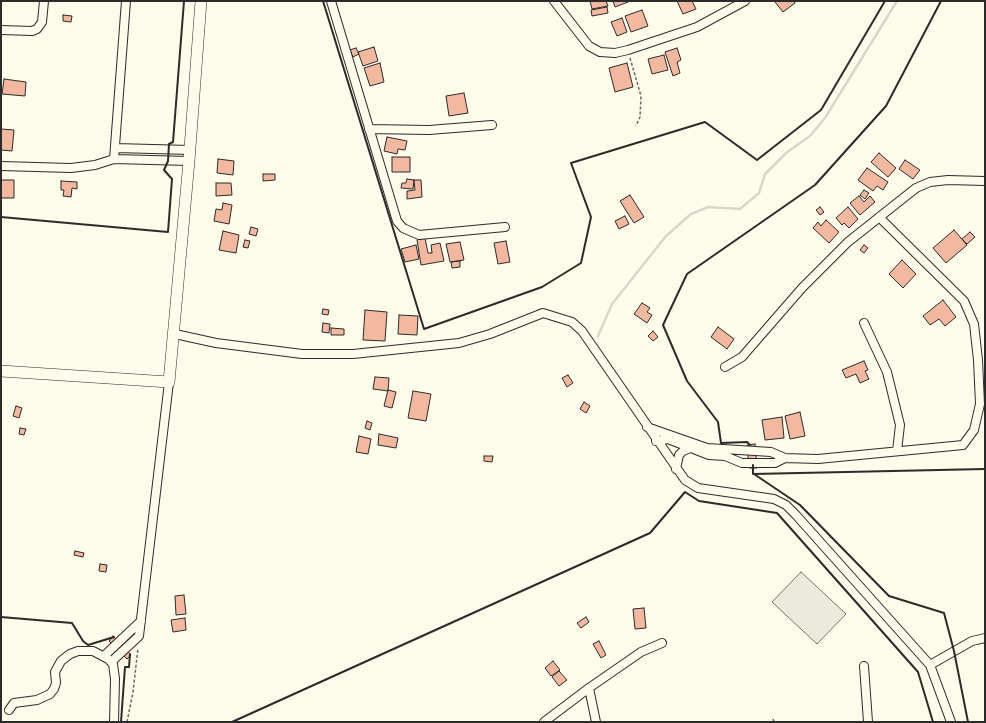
<!DOCTYPE html>
<html>
<head>
<meta charset="utf-8">
<style>
	body { margin:0 }
	#map { position:relative; width:986px; height:723px; overflow:hidden; background:#fdfbea; font-family:Quicksand,sans-serif }
	canvas { display:block }
	.frame { position:absolute; inset:0; border:2px solid #2b2b2b; pointer-events:none }
</style>
</head>
<body>
<div id="map">
<canvas width="986" height="723"></canvas>
<div class="frame"></div>
</div>
<script>
const g = document.querySelector('canvas').getContext('2d');
g.lineJoin = 'round';
function fillPath(path, color) {
  g.fillStyle = color;
  g.fill(path, 'evenodd');
}
function toPath(rows) {
  const path = new Path2D();
  for (const r of rows) {
    path.moveTo(r[0], r[1]);
    for (let i = 2; i < r.length; i += 2) path.lineTo(r[i], r[i + 1]);
  }
  return path;
}
function trace(path, color, width, dash) {
  g.strokeStyle = color;
  g.lineWidth = width;
  g.lineCap = dash ? 'butt' : 'round';
  g.setLineDash(dash || []);
  g.stroke(path);
}
const green = toPath([
	[801,572,846,614,817,644,772,602,801,572]
]);
fillPath(green, '#ecebdb');
trace(green, '#74746e', 1);
trace(toPath([
	[598,336,612,304,666,236,691,214,708,207,740,209,759,193,765,174,786,153,810,136,825,118,897,1]
]), '#d8d7c9', 2.5);
const building = toPath([
	[590,1,606,1,608,6,592,9,590,1],
	[613,1,627,1,628,2,615,7,613,1],
	[677,1,692,1,696,9,683,14,677,1],
	[777,1,794,1,795,3,783,12,775,2,777,1],
	[607,7,608,13,592,16,591,10,607,7],
	[642,10,648,26,631,32,625,16,642,10],
	[63,15,72,16,71,22,63,21,63,15],
	[622,18,627,32,617,36,611,22,622,18],
	[374,47,378,61,363,66,358,52,374,47],
	[356,48,359,54,353,57,350,50,356,48],
	[677,48,681,60,677,62,680,73,673,76,665,52,677,48],
	[664,55,668,70,652,74,648,59,664,55],
	[380,63,384,82,370,86,364,68,380,63],
	[627,63,633,87,615,92,609,68,627,63],
	[4,79,26,82,25,96,2,94,4,79],
	[464,93,468,113,449,116,446,96,464,93],
	[1,129,14,130,12,151,1,150,1,129],
	[387,137,407,141,405,150,398,149,397,154,384,151,387,137],
	[879,153,896,168,888,177,871,162,879,153],
	[392,157,410,157,410,172,392,172,392,157],
	[218,159,234,161,233,175,217,173,218,159],
	[905,160,920,170,913,179,899,169,905,160],
	[867,168,888,182,883,190,877,186,873,191,858,180,867,168],
	[263,174,275,174,275,180,263,181,263,174],
	[407,179,414,180,413,189,401,188,402,183,406,183,407,179],
	[1,180,14,180,14,198,1,198,1,180],
	[414,180,421,180,422,197,407,199,407,191,415,190,414,180],
	[61,181,77,182,77,189,72,188,71,197,63,196,64,190,61,190,61,181],
	[216,183,231,183,232,195,216,196,216,183],
	[864,190,869,193,865,199,860,195,864,190],
	[630,195,644,217,634,223,620,201,630,195],
	[859,196,864,202,870,196,875,202,860,215,850,203,859,196],
	[223,203,232,205,229,224,214,221,216,209,222,210,223,203],
	[820,207,824,212,820,215,816,210,820,207],
	[848,207,858,219,849,228,844,223,842,225,836,218,848,207],
	[625,216,629,224,619,229,615,221,625,216],
	[826,220,839,232,829,243,813,228,818,222,821,226,826,220],
	[251,227,258,229,256,236,249,234,251,227],
	[954,230,967,245,946,263,933,248,954,230],
	[223,231,239,235,236,253,219,250,223,231],
	[970,232,975,237,967,244,962,239,970,232],
	[425,238,428,253,432,253,431,245,440,243,444,261,421,265,417,240,425,238],
	[245,240,250,241,248,248,243,247,245,240],
	[506,241,510,262,498,264,494,243,506,241],
	[460,242,464,260,450,262,446,244,460,242],
	[416,245,419,259,405,262,401,249,416,245],
	[864,245,868,248,864,253,860,250,864,245],
	[902,260,916,274,903,288,889,274,902,260],
	[460,261,460,267,452,268,451,262,460,261],
	[943,300,956,317,945,326,939,319,930,325,923,316,943,300],
	[642,303,650,308,647,312,652,315,647,323,634,314,642,303],
	[323,309,329,310,328,315,322,314,323,309],
	[365,310,387,312,385,341,363,340,365,310],
	[399,315,418,316,417,335,398,334,399,315],
	[323,323,330,324,329,333,322,332,323,323],
	[718,327,734,339,727,349,711,337,718,327],
	[331,328,344,329,344,335,331,335,331,328],
	[653,331,658,337,653,341,648,336,653,331],
	[864,361,868,370,865,371,869,379,860,383,856,374,846,378,842,370,864,361],
	[568,375,573,383,567,387,562,378,568,375],
	[375,377,389,378,388,391,373,389,375,377],
	[388,390,396,392,392,408,384,406,388,390],
	[413,391,431,394,426,421,408,418,413,391],
	[584,402,590,406,586,413,580,409,584,402],
	[16,406,22,408,19,418,13,416,16,406],
	[800,412,805,436,790,439,785,416,800,412],
	[782,417,784,438,765,440,762,420,782,417],
	[367,421,372,423,370,430,365,428,367,421],
	[20,428,26,429,24,435,19,434,20,428],
	[379,434,398,438,396,448,378,445,379,434],
	[359,436,371,439,368,454,356,452,359,436],
	[755,444,757,468,749,468,747,445,755,444],
	[484,456,493,456,492,462,484,461,484,456],
	[75,551,84,553,83,557,74,555,75,551],
	[100,564,107,565,106,572,99,571,100,564],
	[184,595,186,614,176,615,175,596,184,595],
	[644,608,646,628,635,629,633,609,644,608],
	[586,617,589,622,581,628,577,623,586,617],
	[185,618,186,630,173,632,171,620,185,618],
	[113,636,131,655,127,659,109,641,113,636],
	[599,641,606,655,601,658,593,644,599,641],
	[553,661,560,670,551,676,545,668,553,661],
	[559,671,567,680,559,686,552,677,559,671]
]);
fillPath(building, '#f2b8a0');
trace(building, '#2b2b2b', 1);
const street = toPath([
	[331,1,397,221,403,228,419,235,505,227],
	[554,1,589,46,600,52,615,53,628,50,697,27,745,1],
	[1,30,32,31,37,29,42,22,44,1],
	[369,129,429,130,492,125],
	[115,148,190,150],
	[114,159,126,1],
	[1,166,71,168,95,165,114,159,189,161],
	[864,323,887,372,900,425,897,451],
	[175,334,216,343,302,354,353,354,459,343,490,334,543,313,572,322,582,331,685,480,698,488,774,499,786,505,796,515,930,665,951,722],
	[725,367,742,357,802,288,848,242,916,188,930,182,948,180,985,181],
	[647,427,707,448,771,452,785,458,818,459,963,445,974,430,980,404,978,360,974,324,964,301,879,217],
	[656,441,668,439,709,455,725,456,742,463,775,463,785,458],
	[676,469,679,455,683,451,690,448],
	[104,656,141,621],
	[111,662,139,636,169,382],
	[930,665,972,641,985,638],
	[864,666,868,722],
	[589,688,596,722],
	[9,710,14,703,37,700,50,694,54,689,56,683,55,672,61,661,70,654,78,651,93,651,108,659,113,664,115,679,114,722],
	[544,722,589,688,641,652,662,643]
]);
const secondary = toPath([
	[1,371,169,382,189,161,201,1]
]);
trace(street, '#2b2b2b', 10);
trace(secondary, '#2b2b2b', 12);
trace(toPath([
	[630,58,641,96,640,117,636,126],
	[773,719,774,722],
	[127,722,133,692,138,648]
]), '#6a6964', 1.5, [3, 2]);
trace(street, '#fdfbea', 8);
trace(secondary, '#fdfbea', 11);
trace(toPath([
	[323,1,424,329,542,287,581,263,591,217,571,163,705,122,757,160,821,110,885,1],
	[1,217,168,232,172,179,164,170,168,161,169,144,173,142,184,1],
	[750,445,747,442,721,443,718,422,687,381,663,325,687,274,815,185,886,106,941,1],
	[753,465,753,474,985,469],
	[754,474,800,505,889,596,944,613,954,651,968,722],
	[1,617,72,623,83,641,88,645,114,637],
	[121,722,125,667,129,667,130,654],
	[232,722,650,533,685,492,699,501,777,513,918,672,933,722]
]), '#2b2b2b', 2);
</script>
</body>
</html>
